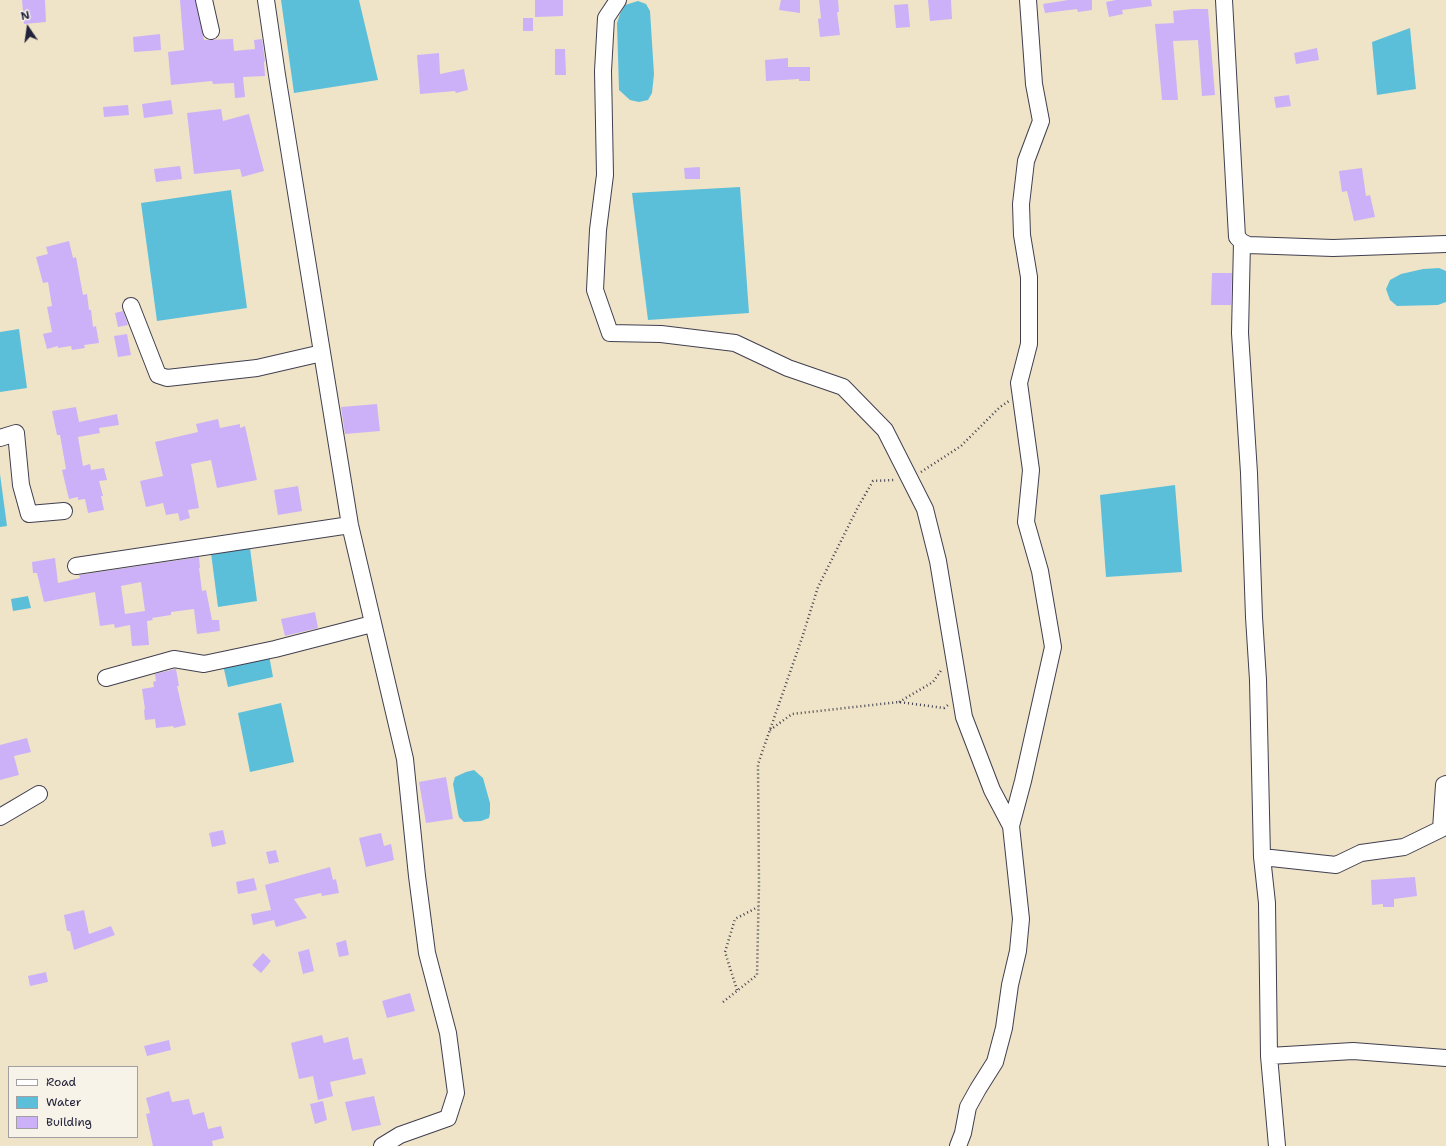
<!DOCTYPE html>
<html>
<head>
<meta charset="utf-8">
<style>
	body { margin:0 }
	#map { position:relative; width:1446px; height:1146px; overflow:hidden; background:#efe4c7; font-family:"Shantell Sans",sans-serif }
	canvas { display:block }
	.legend { position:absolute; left:8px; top:1066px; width:130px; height:72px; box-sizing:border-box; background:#f7f3e8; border:1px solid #a29fa3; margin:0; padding:5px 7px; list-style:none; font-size:12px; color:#22223b }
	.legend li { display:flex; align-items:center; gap:8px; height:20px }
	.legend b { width:20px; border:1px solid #a29fa3 }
	.north { position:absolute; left:8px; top:8px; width:40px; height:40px; -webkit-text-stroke:3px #f7f3e8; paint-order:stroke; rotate:347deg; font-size:11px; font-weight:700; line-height:16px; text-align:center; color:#22223b }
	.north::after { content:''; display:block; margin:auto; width:14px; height:18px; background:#22223b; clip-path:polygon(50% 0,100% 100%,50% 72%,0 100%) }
</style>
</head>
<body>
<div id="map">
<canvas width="1446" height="1146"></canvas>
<ul class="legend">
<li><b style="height:5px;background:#fff"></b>Road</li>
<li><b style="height:11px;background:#5cbfda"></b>Water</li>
<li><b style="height:11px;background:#ccb1f8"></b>Building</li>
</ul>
<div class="north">N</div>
</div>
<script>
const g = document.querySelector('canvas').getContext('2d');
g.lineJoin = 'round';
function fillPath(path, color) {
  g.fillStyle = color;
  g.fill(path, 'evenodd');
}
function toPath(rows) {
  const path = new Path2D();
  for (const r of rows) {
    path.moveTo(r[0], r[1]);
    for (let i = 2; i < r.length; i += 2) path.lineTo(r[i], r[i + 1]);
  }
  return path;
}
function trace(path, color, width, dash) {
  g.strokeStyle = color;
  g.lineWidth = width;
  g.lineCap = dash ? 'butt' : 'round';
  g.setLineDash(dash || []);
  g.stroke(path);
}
fillPath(toPath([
	[281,0,359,0,378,80,294,93],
	[638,1,646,4,650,11,654,74,652,93,648,100,639,102,630,100,619,90,617,23,620,14,625,5],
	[1410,28,1416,89,1377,95,1372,42],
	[740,187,749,313,648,320,632,193],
	[231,190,247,308,157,321,141,203],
	[1439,268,1446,271,1446,302,1438,305,1397,306,1390,300,1386,289,1390,280,1401,274,1423,269],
	[19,329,27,388,0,392,0,332],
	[0,474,7,526,0,527],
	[1175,485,1182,572,1106,577,1100,495],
	[250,548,257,601,218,607,211,553],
	[28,596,31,608,13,611,11,599],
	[269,655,273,677,228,687,223,665],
	[281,703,294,762,250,772,238,713],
	[474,770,483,778,490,803,490,813,489,818,481,821,464,822,459,817,458,813,453,784,455,777,466,772]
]), '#5cbfda');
fillPath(toPath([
	[22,0,45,0,46,22,24,24],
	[180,0,195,0,204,40,233,39,234,51,255,49,254,40,262,39,265,61,264,62,265,76,243,77,245,97,235,98,234,83,213,84,212,81,171,85,168,52,184,50],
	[535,0,563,0,563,16,535,17],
	[781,0,800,0,800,13,779,10],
	[819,0,838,0,839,12,837,12,840,35,820,37,818,19,821,18],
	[928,0,951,0,952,19,930,21],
	[1068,0,1092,0,1092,10,1078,12,1077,9,1045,13,1043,4],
	[1116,0,1151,0,1152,6,1122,10,1123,14,1109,17,1106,2],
	[908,4,910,27,896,28,894,5],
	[1193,9,1208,9,1215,95,1202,96,1198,40,1173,41,1178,100,1162,100,1155,24,1174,23,1173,11],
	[523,18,533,18,533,31,523,31],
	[160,34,161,50,134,52,133,37],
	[1317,48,1319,60,1296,64,1294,53],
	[555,49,565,49,566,75,555,75],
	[439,53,440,74,464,69,468,90,456,93,455,91,420,94,417,55],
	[788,58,788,67,810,67,810,81,799,81,799,79,766,81,765,60],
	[1289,95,1291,106,1276,108,1274,97],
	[171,100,173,114,144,118,142,104],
	[128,105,129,115,104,117,103,107],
	[221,109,223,121,249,114,264,171,242,177,240,169,194,174,187,113],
	[180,166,182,179,156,182,154,169],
	[700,167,700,179,685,179,684,168],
	[1362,168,1366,196,1370,195,1375,217,1354,221,1347,191,1342,192,1339,171],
	[69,241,73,258,76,257,83,295,87,294,89,310,91,310,93,327,96,326,99,343,84,345,85,348,72,350,71,346,58,348,58,346,47,349,43,334,52,332,47,307,52,306,48,282,43,283,36,257,48,254,46,247],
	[1212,273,1232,273,1231,305,1211,305],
	[123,311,128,325,118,327,115,313],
	[127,334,131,355,118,357,114,336],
	[377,404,380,431,345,434,341,407],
	[76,407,79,422,117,414,119,425,99,428,100,433,78,437,83,466,90,464,91,470,104,468,107,480,99,481,103,496,101,496,104,510,88,513,85,499,78,500,78,497,69,499,62,470,66,469,60,435,57,435,52,411],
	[218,419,220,428,240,424,240,428,245,426,257,480,217,488,211,460,191,464,199,508,188,510,190,518,180,521,178,513,166,515,163,503,146,507,140,481,163,476,155,442,198,432,196,424],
	[298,486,302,511,278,515,274,490],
	[199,557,200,568,199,568,202,591,206,590,212,620,219,620,220,631,197,634,194,609,171,612,171,615,152,618,153,620,147,621,149,645,132,646,130,625,115,628,114,624,100,626,95,592,44,602,37,573,33,573,32,562,55,558,58,583,80,578,79,575],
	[141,582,145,611,125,614,121,586],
	[315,612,318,628,285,636,281,619],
	[175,669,176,669,179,686,177,686,186,725,174,728,173,726,156,728,155,719,145,720,144,710,145,709,142,689,154,687,153,682,156,681,155,674],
	[27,738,31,752,14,756,19,775,0,780,0,745],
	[446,777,453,819,426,823,419,782],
	[223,830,226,844,212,847,209,833],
	[381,833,384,846,391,844,394,860,366,867,359,838],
	[276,850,279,862,269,864,266,852],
	[330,867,333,880,336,879,339,893,322,896,321,893,294,899,307,918,276,927,274,920,253,925,251,914,271,910,265,885],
	[1415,877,1417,896,1394,899,1394,907,1383,907,1383,904,1372,905,1371,880],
	[254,878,257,890,238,894,236,882],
	[84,910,89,934,111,926,115,935,74,950,70,931,67,931,64,915],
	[346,940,349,955,339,957,336,943],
	[309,949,314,971,303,974,298,952],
	[263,953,271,961,261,973,252,965],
	[46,972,48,982,30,986,28,976],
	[410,993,415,1011,387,1018,382,1001],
	[322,1035,324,1043,348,1037,353,1060,362,1058,366,1074,330,1082,333,1096,318,1100,313,1076,299,1079,291,1043],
	[169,1040,171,1050,147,1056,144,1046],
	[169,1091,172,1102,189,1099,193,1115,204,1112,208,1129,221,1126,224,1138,212,1141,213,1146,153,1146,146,1114,150,1113,146,1098],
	[374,1096,381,1125,352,1131,345,1102],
	[323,1101,327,1120,315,1124,310,1104]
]), '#ccb1f8');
const minor = toPath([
	[204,0,211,31],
	[266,0,277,75,350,525,405,759,417,876,427,953,448,1033,456,1093,448,1118,400,1135,382,1146],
	[618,0,606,18,603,71,605,175,598,230,595,290,610,333,661,334,735,343,788,368,843,387,885,430,925,509,938,561,964,717,992,790,1011,826,1021,919,1018,951,1010,985,1004,1028,995,1062,978,1089,968,1107,963,1133,958,1146],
	[1224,0,1237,237,1242,242,1248,245,1333,248,1446,244],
	[1242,242,1240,333,1249,473,1254,617,1258,680,1262,857,1267,903,1269,1056,1353,1051,1446,1058],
	[131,306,158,375,167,378,257,368,322,353],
	[0,438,16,433,21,485,29,514,64,511],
	[76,566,350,525],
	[106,678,174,659,204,664,275,649,372,624],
	[0,817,39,794],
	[1011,826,1023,781,1053,647,1040,571,1026,522,1031,470,1019,383,1029,344,1029,277,1022,235,1021,204,1026,161,1041,121,1034,84,1028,0],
	[1262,857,1336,865,1361,853,1404,847,1441,829,1444,785,1446,784],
	[1269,1056,1277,1146]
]);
trace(minor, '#413f50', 18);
trace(toPath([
	[921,472,961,446,1000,407,1009,401],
	[899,702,933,682,942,669],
	[770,730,792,714,899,702,944,708,948,705],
	[737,990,725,952,735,919,758,907],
	[723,1002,757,975,759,885,758,764,802,638,818,587,858,507,873,481,894,480]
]), '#413f50', 2.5, [1, 3]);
trace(minor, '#fff', 16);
</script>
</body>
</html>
